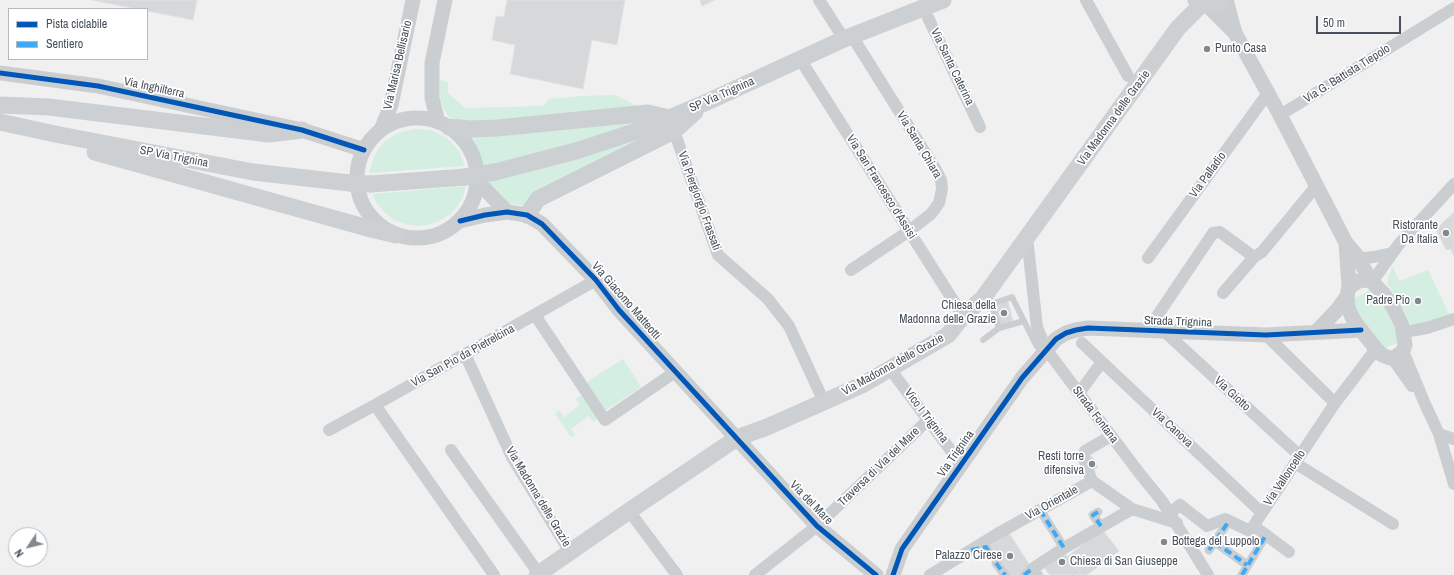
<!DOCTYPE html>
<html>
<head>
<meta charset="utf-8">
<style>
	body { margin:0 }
	#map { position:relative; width:1454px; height:575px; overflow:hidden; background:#f0f0f0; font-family:"Archivo Narrow",sans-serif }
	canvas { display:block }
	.legend { position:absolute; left:8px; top:8px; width:140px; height:52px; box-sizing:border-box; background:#fff; border:1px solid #b5b9bd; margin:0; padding:5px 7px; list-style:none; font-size:12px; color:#47505b }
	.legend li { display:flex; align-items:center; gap:8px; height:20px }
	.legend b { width:20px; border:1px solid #b5b9bd }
	.north { position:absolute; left:8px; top:527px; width:40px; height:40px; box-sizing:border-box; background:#fff; border:1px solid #b5b9bd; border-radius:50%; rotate:235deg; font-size:11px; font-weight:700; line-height:16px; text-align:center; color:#47505b }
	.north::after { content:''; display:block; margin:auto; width:14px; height:18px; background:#82888f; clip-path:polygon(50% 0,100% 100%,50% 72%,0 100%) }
	.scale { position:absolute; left:1316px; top:16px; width:85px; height:18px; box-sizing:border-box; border:2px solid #47505b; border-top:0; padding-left:5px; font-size:12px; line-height:14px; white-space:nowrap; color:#47505b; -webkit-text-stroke:3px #fff; paint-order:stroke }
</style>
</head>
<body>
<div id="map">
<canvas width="1454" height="575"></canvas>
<ul class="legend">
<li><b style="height:5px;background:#0057b8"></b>Pista ciclabile</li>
<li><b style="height:5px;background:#3fa9f5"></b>Sentiero</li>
</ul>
<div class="north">N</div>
<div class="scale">50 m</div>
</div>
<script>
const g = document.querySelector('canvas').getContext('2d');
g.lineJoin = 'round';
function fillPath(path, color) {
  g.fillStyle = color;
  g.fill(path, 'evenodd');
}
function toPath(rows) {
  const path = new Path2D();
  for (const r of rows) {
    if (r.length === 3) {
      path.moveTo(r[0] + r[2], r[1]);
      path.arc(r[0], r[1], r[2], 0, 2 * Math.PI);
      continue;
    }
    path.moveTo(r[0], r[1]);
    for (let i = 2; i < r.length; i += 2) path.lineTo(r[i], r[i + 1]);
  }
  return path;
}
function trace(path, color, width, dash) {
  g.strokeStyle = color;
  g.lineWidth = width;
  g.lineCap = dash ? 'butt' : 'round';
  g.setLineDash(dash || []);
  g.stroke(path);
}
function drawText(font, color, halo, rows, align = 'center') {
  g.font = font + ' "Archivo Narrow",sans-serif';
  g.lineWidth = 3.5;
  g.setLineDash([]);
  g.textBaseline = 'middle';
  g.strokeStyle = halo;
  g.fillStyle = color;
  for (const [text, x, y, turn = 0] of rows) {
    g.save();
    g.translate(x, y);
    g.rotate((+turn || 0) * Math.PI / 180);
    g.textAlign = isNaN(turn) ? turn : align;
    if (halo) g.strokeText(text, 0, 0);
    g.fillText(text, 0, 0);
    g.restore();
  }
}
fillPath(toPath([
	[440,80,448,82,448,93,465,108,543,106,549,99,582,96,615,95,637,106,646,142,523,205,505,204,486,184,482,164,475,148,457,120,448,116,444,109,440,99],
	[414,129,431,130,447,138,459,151,465,166,369,173,374,156,384,142,398,133],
	[466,186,463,197,457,207,449,215,439,221,428,225,417,226,405,224,394,220,385,213,377,204,372,194],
	[1392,266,1400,281,1428,270,1450,316,1413,327,1387,283],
	[1373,288,1389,311,1400,343,1391,345,1383,350,1360,321,1352,299,1363,294],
	[623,359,641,387,606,410,587,382],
	[581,395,598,419,593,422,589,416,571,429,575,435,571,437,555,414,559,410,564,417,580,405,576,399]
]), '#d4eee1');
const building = toPath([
	[92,0,197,0,193,20,147,11,147,9,136,9,92,0],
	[507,0,625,0,617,45,592,40,583,89,510,74,515,45,492,40,496,16,504,17,507,0],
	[700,0,715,0,702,6,700,0],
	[1454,212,1454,257,1451,249,1446,250,1436,229,1454,212],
	[1008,301,1013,321,1000,325,994,305,1008,301],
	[1092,456,1098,467,1093,471,1086,460,1092,456],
	[1102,529,1119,551,1087,575,1082,575,1067,557,1102,529],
	[1009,533,1031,567,1019,575,1007,575,989,546,1009,533],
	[1064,552,1082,575,1050,575,1044,568,1064,552]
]);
fillPath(building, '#d7d8da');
trace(building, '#e1e2e3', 1);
trace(toPath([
	[989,302,991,304,999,328],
	[991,304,1012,297,1024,321],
	[983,340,999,328,1024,321,1037,347,1046,349]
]), '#cbced1', 6);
trace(toPath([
	[1040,510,1064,548],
	[1098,512,1093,515,1101,526],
	[1215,542,1247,565],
	[975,549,986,547,989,552],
	[1209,550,1229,521],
	[996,563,1005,575],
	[1024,575,1032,569],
	[1242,575,1266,535]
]), '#cbced1', 9);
trace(toPath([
	[819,0,844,39],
	[1086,0,1128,76],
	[923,7,980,127],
	[800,59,963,316],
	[1280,115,1454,8],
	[674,131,718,255,768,299,789,326,824,402],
	[1027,237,1037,327,1046,349,1140,474,1162,501,1208,575],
	[1358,257,1363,258,1374,257,1392,253],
	[1148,258,1268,93],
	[851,270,909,231,931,214,939,203,942,189,941,180,936,170,852,36],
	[1372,282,1399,244,1454,184],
	[1223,293,1254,257],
	[535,315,605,420,675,372],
	[1147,331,1213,233,1220,232,1254,257,1262,252,1317,185],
	[1165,332,1300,456],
	[1404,332,1427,328,1454,319],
	[1266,335,1335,403],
	[1082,343,1262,513],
	[1403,351,1425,404,1439,434,1454,484],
	[465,354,512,457,570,552],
	[1393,359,1412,386],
	[890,369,961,464],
	[1079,393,1102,362],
	[375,405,494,575],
	[329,430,375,405,596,280],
	[1439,434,1454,439],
	[451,450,539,574],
	[1295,463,1393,524],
	[1092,481,1084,459,1085,451,1111,436],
	[629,511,677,575],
	[1170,513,1180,505,1207,526,1225,519,1250,531,1335,403,1376,349],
	[1254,526,1289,552],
	[755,575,817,526,928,420],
	[930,575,997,534,1092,481,1132,509,1177,523],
	[1037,575,1032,569,1064,548,1132,509]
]), '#cbced1', 12);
trace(toPath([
	[1226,0,1235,33,1280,115,1346,243,1358,257,1370,280],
	[1207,5,1234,32],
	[0,73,98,86,302,130,364,150],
	[417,178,60],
	[438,122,432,98,432,63,445,0],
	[381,130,391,105,413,0],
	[477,181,507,212],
	[460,221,485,215,507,212,527,215,542,224,596,280,619,310,817,526,876,575],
	[1346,243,1349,287],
	[1366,280,1370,280,1383,293,1393,307,1402,325,1405,345,1403,351,1393,359,1382,355,1376,349,1354,321,1348,308,1347,296,1349,287,1359,281,1366,280],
	[1316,332,1337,310,1347,296],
	[893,575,902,549,1022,378,1056,339,1066,333,1076,330,1088,328,1266,335,1361,330]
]), '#cbced1', 15);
trace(toPath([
	[1196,0,1207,5,1214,4,1221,0],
	[0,105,49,107,269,134,302,130],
	[0,122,60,135,253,172,350,183],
	[449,127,470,129,497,128,648,113,669,118],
	[95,152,371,229,396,235],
	[495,172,576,151,643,129,707,102,844,39,943,0],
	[371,184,465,177],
	[527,215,538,199,674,131,695,112],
	[537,575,629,511,737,438,767,427,862,385,948,335,963,316,983,298,1178,28,1202,4]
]), '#cdd0d2', 17);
trace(toPath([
	[465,177,495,172],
	[350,183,371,184]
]), '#cdd0d2', 17);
trace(toPath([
	[1040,510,1064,548],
	[1098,512,1093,515,1101,526],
	[1215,542,1247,565],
	[971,550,986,547,989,552],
	[1209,550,1229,521],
	[996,563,1005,575],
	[1024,575,1032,569],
	[1242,575,1266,535]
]), '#3fa9f5', 4, [8, 4]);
trace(toPath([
	[0,73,98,86,302,130,364,150],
	[460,221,485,215,507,212,527,215,542,224,596,280,619,310,817,526,876,575],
	[893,575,902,549,1022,378,1056,339,1066,333,1076,330,1088,328,1266,335,1361,330]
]), '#0057b8', 5);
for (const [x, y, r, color] of [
	[1207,49,4,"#82888f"],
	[1446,233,4,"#82888f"],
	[1418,301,4,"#82888f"],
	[1004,313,4,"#82888f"],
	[1092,464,4,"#82888f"],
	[1164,542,4,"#82888f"],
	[1010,556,4,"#82888f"],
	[1062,562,4,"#82888f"]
]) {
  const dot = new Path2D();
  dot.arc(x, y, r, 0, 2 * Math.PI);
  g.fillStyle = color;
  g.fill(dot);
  trace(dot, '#fff', 1.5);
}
drawText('12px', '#47505b', '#fff', [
	["Punto Casa",1215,49,"left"],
	["Ristorante",1438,226],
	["Da Italia",1438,240],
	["Padre Pio",1410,301],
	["Chiesa della",996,306],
	["Madonna delle Grazie",996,320],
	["Resti torre",1084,457],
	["difensiva",1084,471],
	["Bottega del Luppolo",1172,542,"left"],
	["Palazzo Cirese",1002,556],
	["Chiesa di San Giuseppe",1070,562,"left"]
], 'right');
drawText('12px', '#47505b', '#fff', [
	["Via Marisa Bellisario",398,65,-77],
	["Via Santa Caterina",952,67,64],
	["Via G. Battista Tiepolo",1347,74,-32],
	["Via Inghilterra",154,88,12],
	["SP Via Trignina",722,95,-24],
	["Via Madonna delle Grazie",1114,118,-54],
	["Via Santa Chiara",919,145,59],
	["SP Via Trignina",174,157,11],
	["Via Palladio",1208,175,-54],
	["Via San Francesco d'Assisi",881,187,58],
	["Via Piergiorgio Frassati",699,201,70],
	["Via Giacomo Matteotti",626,301,49],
	["Strada Trignina",1178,322,2],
	["Via San Pio da Pietrelcina",463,356,-29],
	["Via Madonna delle Grazie",893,365,-29],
	["Via Giotto",1232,394,43],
	["Strada Fontana",1095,415,53],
	["Vico I Trignina",926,416,53],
	["Via Canova",1172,428,43],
	["Via Trignina",956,454,-55],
	["Traversa di Via del Mare",879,467,-44],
	["Via Valloncello",1285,478,-56],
	["Via Madonna delle Grazie",538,497,59],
	["Via del Mare",811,503,46],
	["Via Orientale",1052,503,-29]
]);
</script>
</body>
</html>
